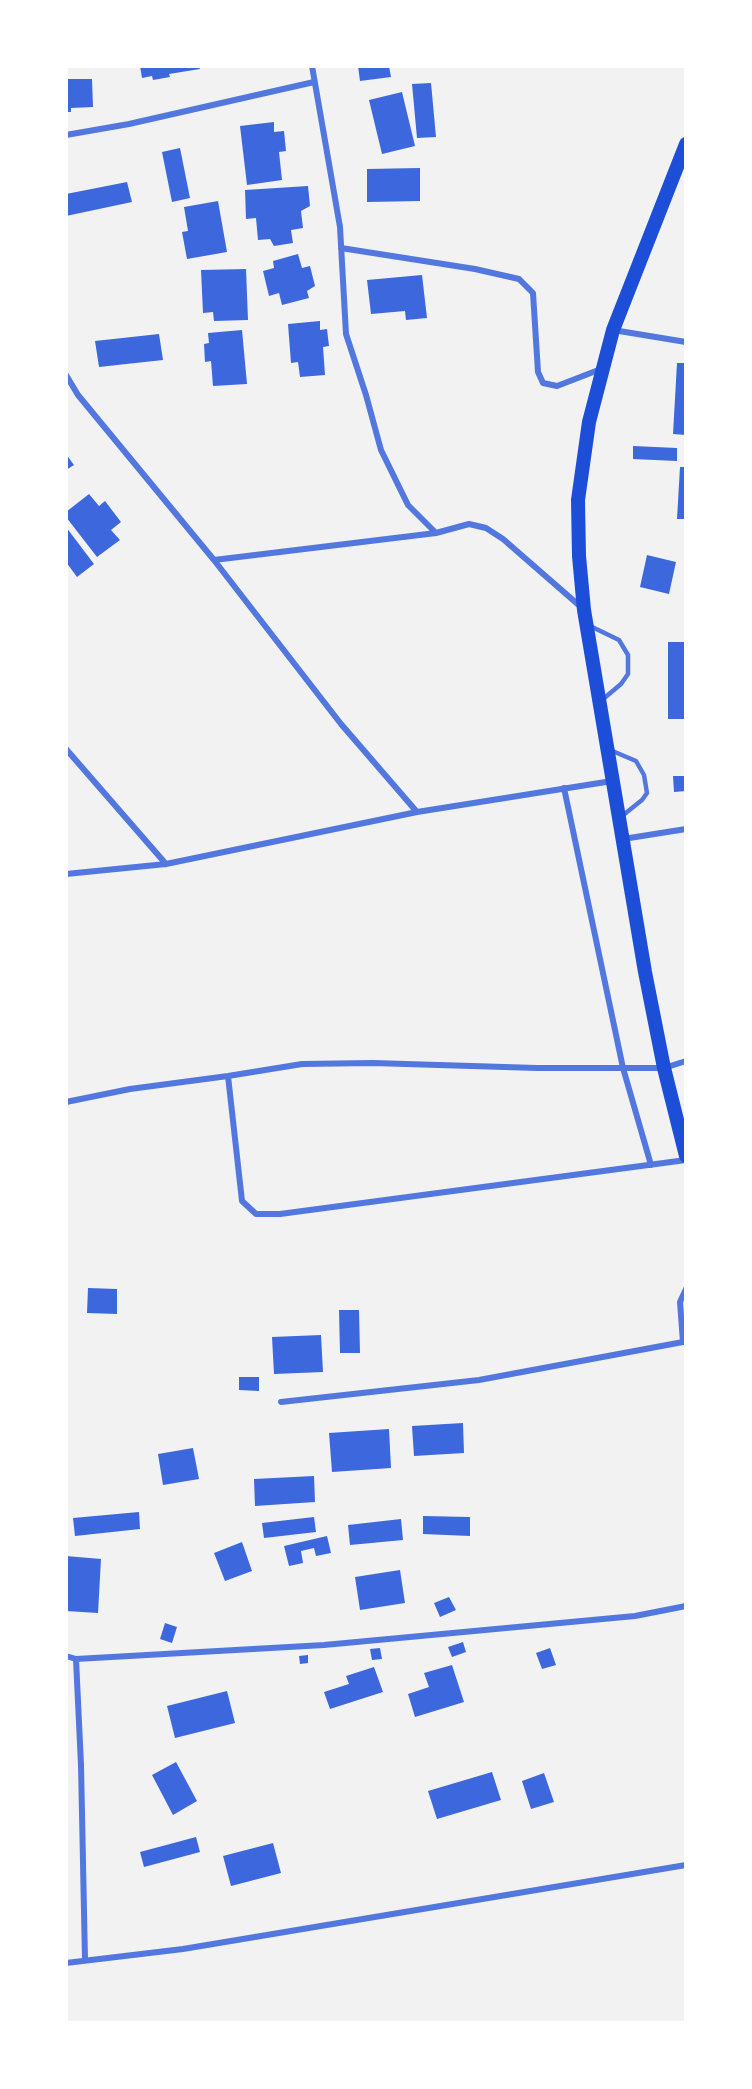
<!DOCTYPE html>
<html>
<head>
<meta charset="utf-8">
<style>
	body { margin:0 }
	#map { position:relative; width:752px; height:2089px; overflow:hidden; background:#f2f2f2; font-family:"IBM Plex Sans",sans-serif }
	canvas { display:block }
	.frame { position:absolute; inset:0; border:68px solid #fff; pointer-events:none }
</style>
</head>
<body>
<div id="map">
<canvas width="752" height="2089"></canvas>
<div class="frame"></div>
</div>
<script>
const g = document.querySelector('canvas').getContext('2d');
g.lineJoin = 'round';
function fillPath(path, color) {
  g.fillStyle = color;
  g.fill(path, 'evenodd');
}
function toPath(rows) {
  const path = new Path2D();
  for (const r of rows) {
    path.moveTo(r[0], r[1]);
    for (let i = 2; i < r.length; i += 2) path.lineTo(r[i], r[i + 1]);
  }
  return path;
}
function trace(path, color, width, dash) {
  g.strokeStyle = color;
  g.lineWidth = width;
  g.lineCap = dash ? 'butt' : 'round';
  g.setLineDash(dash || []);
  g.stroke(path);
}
fillPath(toPath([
	[140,66,199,66,200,69,169,74,170,77,153,80,152,76,142,78],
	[358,66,389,66,391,77,360,81],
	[66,79,92,79,93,107,71,108,71,112,66,112],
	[431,83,436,137,417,138,412,84],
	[402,92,415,146,382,154,369,100],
	[274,122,274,132,284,131,286,151,279,152,282,180,247,185,240,126],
	[180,148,190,198,172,202,162,152],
	[420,168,420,201,367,202,367,169],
	[127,182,132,202,66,216,66,194],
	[308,186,310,206,301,211,303,228,291,230,293,243,274,246,270,239,258,240,256,218,246,219,245,190],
	[218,201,227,252,187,259,182,232,188,231,184,207],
	[298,254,302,268,310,266,315,286,307,291,309,298,282,305,279,293,269,296,263,271,274,268,273,261],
	[246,269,248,320,214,321,213,312,203,313,201,270],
	[422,275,427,318,406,320,405,311,371,314,367,280],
	[320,321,320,330,327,329,329,346,323,347,325,375,300,377,298,362,291,363,288,324],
	[242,330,247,384,213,386,211,361,205,362,204,344,209,343,208,333],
	[159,334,163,360,99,367,95,341],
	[677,363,686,363,686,435,673,434],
	[633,446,677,448,677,461,633,459],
	[66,454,74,465,66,470],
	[680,467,686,467,686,519,677,519],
	[89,494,99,506,105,501,121,522,111,530,120,540,97,557,66,517,66,512],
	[66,527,94,564,77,577,66,562],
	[647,555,676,562,669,594,640,587],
	[668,642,686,642,686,719,668,719],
	[673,776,686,776,686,791,674,792],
	[88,1288,117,1289,117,1314,87,1313],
	[339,1310,359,1310,360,1353,340,1353],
	[321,1335,323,1372,274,1374,272,1337],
	[239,1377,259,1377,259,1391,239,1390],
	[463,1423,464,1453,414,1456,412,1426],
	[389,1429,391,1468,332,1472,329,1433],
	[193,1448,199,1479,163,1485,158,1454],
	[314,1476,315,1502,255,1506,254,1479],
	[139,1512,140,1529,75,1536,73,1518],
	[423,1516,470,1517,470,1536,423,1534],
	[314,1517,316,1532,264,1538,262,1523],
	[401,1519,403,1540,350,1545,348,1525],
	[327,1536,331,1553,316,1556,314,1548,301,1551,303,1563,289,1566,284,1546],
	[242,1542,252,1571,225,1581,214,1553],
	[66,1556,101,1559,98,1613,66,1611],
	[400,1570,405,1603,360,1610,355,1577],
	[449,1597,456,1610,440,1617,434,1603],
	[165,1623,177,1627,172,1643,160,1639],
	[463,1642,466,1652,452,1657,448,1647],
	[380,1648,382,1659,372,1660,370,1649],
	[550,1648,556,1665,542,1669,536,1653],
	[308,1655,308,1663,300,1664,299,1656],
	[452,1665,464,1702,415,1717,408,1694,429,1687,424,1673],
	[374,1667,383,1692,330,1709,324,1692,349,1684,346,1676],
	[227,1691,235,1723,175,1738,167,1706],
	[176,1762,197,1801,173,1815,152,1775],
	[492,1772,501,1800,437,1819,428,1791],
	[544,1773,554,1802,531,1809,522,1781],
	[196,1837,200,1852,144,1867,140,1852],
	[273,1843,281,1873,231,1886,223,1856]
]), '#3d67dc');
trace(toPath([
	[588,625,619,640,628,655,628,674,621,684,602,700],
	[610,750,636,761,644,775,647,793,642,800,622,816]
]), '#5277de', 4.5);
trace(toPath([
	[312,66,340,227,346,334,366,395,381,450,408,505,436,533],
	[66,135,129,124,314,82],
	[341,248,475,269,519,279,533,293,538,372,543,383,557,386,601,369],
	[613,330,686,342],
	[66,375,78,395,214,560,341,724,417,812],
	[214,560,436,533,469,524,486,528,503,539,581,607],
	[66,749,166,864],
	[564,788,623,1068,651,1165],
	[623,839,686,829],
	[66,874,166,864,417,812,612,781],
	[228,1076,242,1201,256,1214,280,1214,686,1160],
	[66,1102,130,1089,228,1076,302,1064,373,1063,537,1068,664,1068,686,1061],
	[281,1402,479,1380,683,1342,680,1302,686,1289],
	[66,1656,76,1659,324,1645,635,1616,686,1606],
	[76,1659,81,1765,85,1960],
	[66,1963,183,1949,686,1865]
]), '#5277de', 6);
trace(toPath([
	[686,144,613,330,589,422,578,500,579,556,584,610,645,972,664,1068,686,1156]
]), '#1d4ed8', 14);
</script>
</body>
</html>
